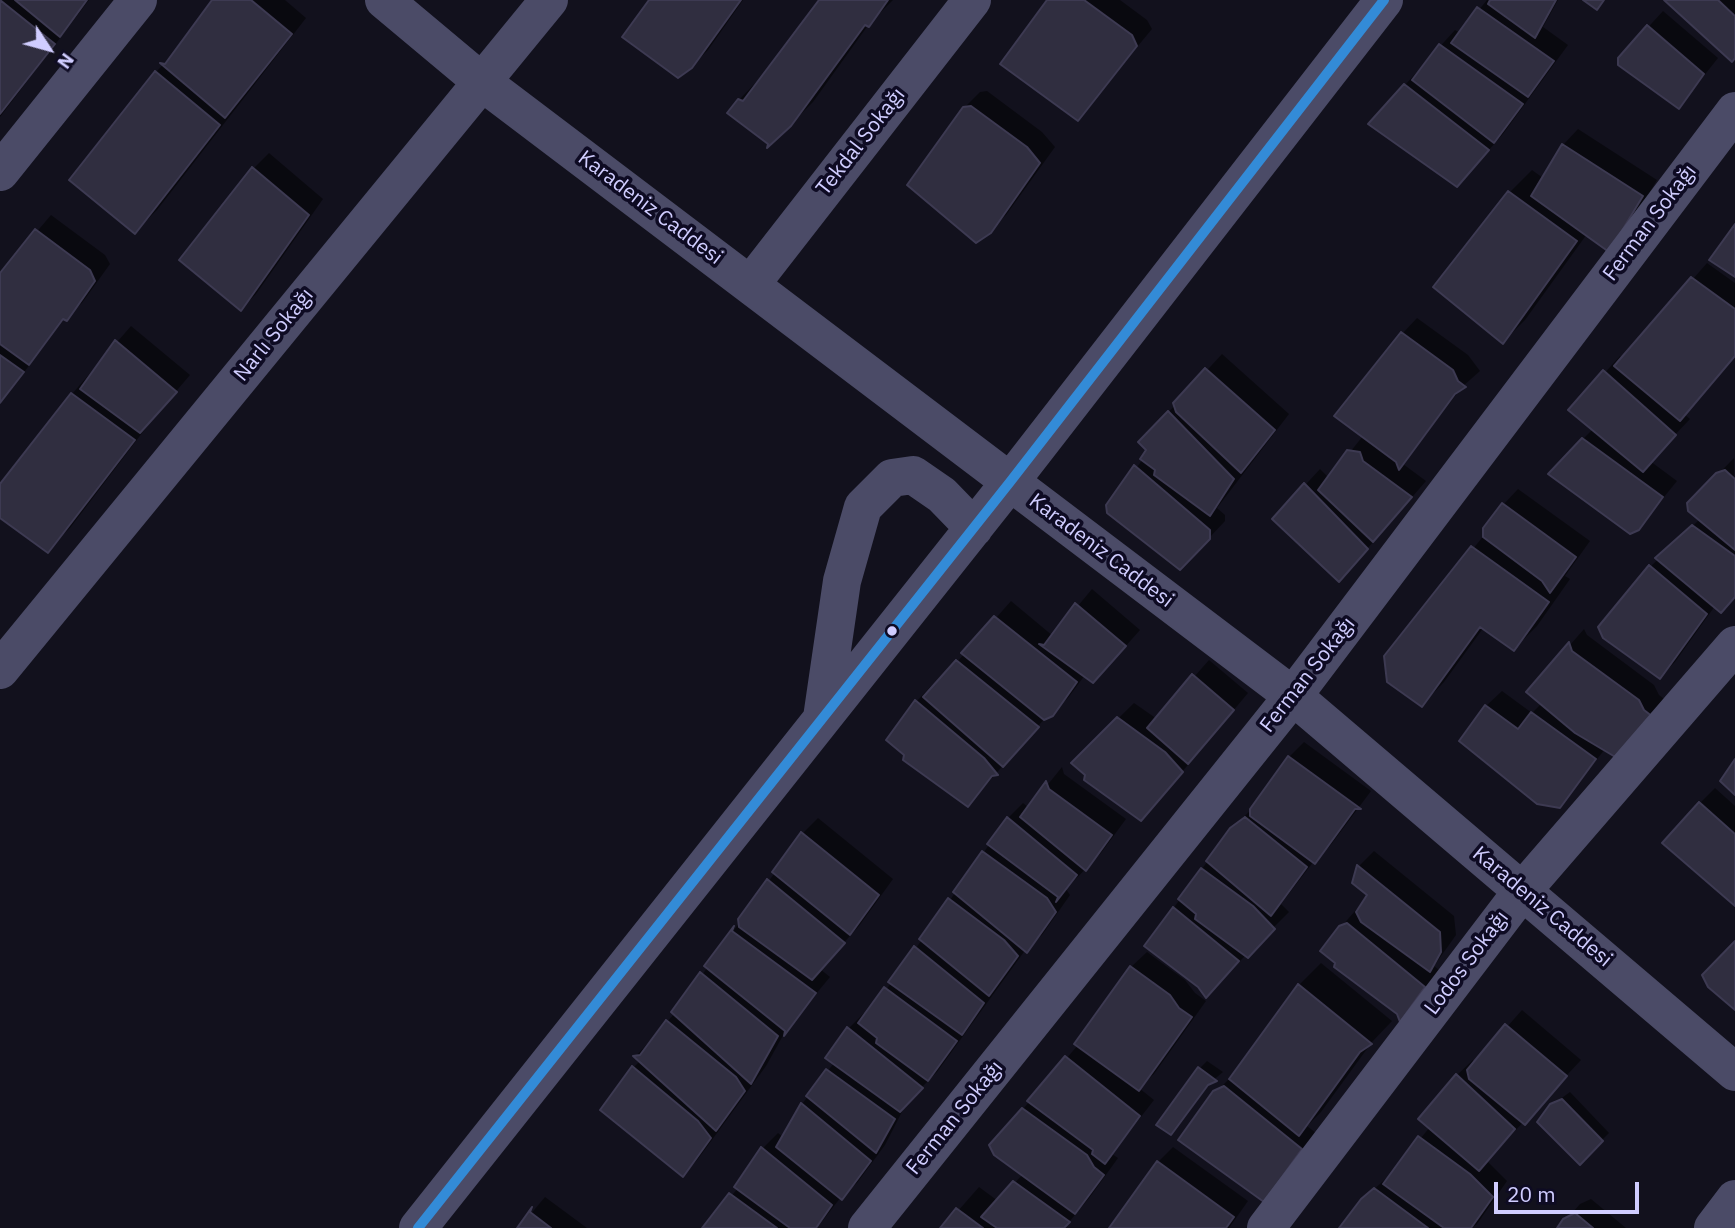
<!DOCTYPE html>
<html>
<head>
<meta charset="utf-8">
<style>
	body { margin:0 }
	#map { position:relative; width:1735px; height:1228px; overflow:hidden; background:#12111d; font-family:"IBM Plex Sans",sans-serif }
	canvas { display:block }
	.north { position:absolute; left:14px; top:14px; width:70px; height:70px; -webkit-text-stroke:5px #0e0b23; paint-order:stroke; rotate:126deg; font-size:19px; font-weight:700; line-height:28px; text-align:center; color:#d0cdff }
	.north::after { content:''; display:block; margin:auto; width:24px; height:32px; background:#d0cdff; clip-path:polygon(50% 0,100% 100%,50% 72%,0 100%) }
	.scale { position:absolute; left:1494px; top:1182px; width:145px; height:32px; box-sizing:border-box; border:4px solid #d0cdff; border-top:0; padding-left:9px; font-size:21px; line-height:24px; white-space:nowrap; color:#d0cdff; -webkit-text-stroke:5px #0e0b23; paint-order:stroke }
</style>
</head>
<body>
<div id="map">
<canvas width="1735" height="1228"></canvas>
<div class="north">N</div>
<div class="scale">20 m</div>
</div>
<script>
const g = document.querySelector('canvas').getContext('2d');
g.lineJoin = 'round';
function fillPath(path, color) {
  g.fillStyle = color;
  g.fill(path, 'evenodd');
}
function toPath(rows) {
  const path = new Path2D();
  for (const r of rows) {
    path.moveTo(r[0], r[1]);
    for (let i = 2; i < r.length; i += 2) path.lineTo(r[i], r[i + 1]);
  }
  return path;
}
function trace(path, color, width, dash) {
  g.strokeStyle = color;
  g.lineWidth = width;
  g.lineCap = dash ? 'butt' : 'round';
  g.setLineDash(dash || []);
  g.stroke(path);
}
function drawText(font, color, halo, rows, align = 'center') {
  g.font = font + ' "IBM Plex Sans",sans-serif';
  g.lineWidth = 7;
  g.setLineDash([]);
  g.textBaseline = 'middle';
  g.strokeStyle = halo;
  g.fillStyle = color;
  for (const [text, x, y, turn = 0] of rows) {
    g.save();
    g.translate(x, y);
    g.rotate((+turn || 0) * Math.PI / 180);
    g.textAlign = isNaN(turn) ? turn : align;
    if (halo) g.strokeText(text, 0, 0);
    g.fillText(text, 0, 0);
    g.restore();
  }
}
fillPath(toPath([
	[0,0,89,0,0,117],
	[214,0,285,0,306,18,157,210,135,232,156,72,178,49],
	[651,0,743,0,708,50,691,67],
	[821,0,893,0,869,24,813,102,790,125,739,100,761,77],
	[1049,0,1120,0,1147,20,1152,29,1078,118],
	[1487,0,1558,0,1543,27,1568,45,1503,134,1472,169,1405,85,1455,30,1460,33],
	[1667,0,1735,0,1735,57],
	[1663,11,1718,58,1679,107,1620,58],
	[987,91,1042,132,1055,147,1006,215,989,231,964,108,980,92],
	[1578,129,1657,180,1624,235,1587,234,1525,320,1503,342,1435,286,1510,192,1532,170,1543,178,1563,145],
	[269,153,323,199,256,294,241,309,254,168],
	[51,215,105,255,110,264,82,303,65,318,0,404,0,275],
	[1707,263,1735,283,1735,356,1684,414,1690,419,1650,461,1677,481,1638,529,1583,439,1593,429,1571,410,1620,356,1623,359],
	[1417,318,1468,355,1480,371,1462,387,1403,464,1426,481,1354,564,1274,519,1320,469,1329,478,1363,436,1402,334],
	[131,326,190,375,155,416,70,528,47,550,0,516,0,487,72,394],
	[1222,354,1289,414,1217,508,1225,515,1225,521,1196,552,1108,506,1143,459,1148,450,1141,442],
	[1734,458,1735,596,1715,606,1675,662,1660,677,1650,567,1700,519,1689,504],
	[1518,489,1590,541,1565,576,1570,579,1537,626,1514,649,1484,627,1444,682,1422,705,1386,657,1485,534,1503,505],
	[1092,589,1140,630,1108,666,1085,675,1068,698,1047,716,968,805,916,702,931,686,934,688,1011,601,1053,636],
	[1584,629,1587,635,1654,685,1659,695,1667,701,1605,749,1560,806,1486,706,1502,691,1532,713,1542,703,1529,692],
	[1209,660,1248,693,1156,803,1087,774,1073,763,1134,703,1157,719],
	[1304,742,1371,791,1330,846,1314,861,1281,904,1289,912,1221,980,1199,985,1146,946,1231,829,1251,810,1289,757],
	[1062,767,1064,774,1126,819,1101,853,1066,889,1070,895,1042,935,1026,949,937,1072,907,1102,885,1145,857,1183,841,1197,817,1228,705,1228,738,1188,763,1148,778,1133,783,1137,802,1104,834,1063,827,1057,849,1028,864,1013,866,1015,892,982,1008,818,1023,803,1029,808],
	[1715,788,1735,806,1735,904,1700,803],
	[818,818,893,879,859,926,820,969,830,977,786,1030,766,1066,698,1159,683,1175,633,1068,641,1060,636,1056,675,1013,803,833],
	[1374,851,1454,916,1456,935,1434,966,1439,970,1415,1004,1341,927,1369,895,1354,882,1359,866],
	[1147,952,1185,980,1195,993,1206,1001,1154,1074,1139,1088,1154,1100,1112,1154,1118,1158,1090,1197,1064,1228,943,1228,979,1187,998,1201,1023,1174,1023,1109,1078,1045,1076,1044,1131,967],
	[1321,963,1392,1021,1372,1042,1321,1112,1307,1126,1316,1133,1279,1185,1215,1093,1233,1075,1299,985],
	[1522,1010,1581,1060,1487,1161,1507,1181,1477,1224,1472,1228,1342,1228,1362,1200,1391,1174,1430,1127,1457,1075,1473,1060,1475,1063],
	[1207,1061,1223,1072,1211,1082,1171,1133,1200,1068],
	[1570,1092,1609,1133,1580,1162,1552,1105],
	[1173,1147,1248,1201,1229,1228,1111,1228,1158,1162],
	[545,1197,587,1228,519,1228],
	[1591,1199,1626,1228,1559,1228,1580,1204]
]), '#0007');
const building = toPath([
	[0,0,55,44,0,114,0,0],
	[15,0,87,0,60,37,15,0],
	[212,0,251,0,292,34,225,118,160,63,165,64,212,0],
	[649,0,741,0,692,68,678,78,622,37,649,0],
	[819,0,888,0,869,27,865,25,791,126,767,148,768,144,727,113,738,99,743,101,819,0],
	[1047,0,1084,0,1132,35,1137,46,1078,121,1000,64,1047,0],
	[1490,0,1556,0,1535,38,1488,4,1490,0],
	[1583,0,1604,0,1597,10,1583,0],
	[1664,0,1718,0,1735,16,1735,58,1732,62,1664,0],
	[1477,7,1554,61,1528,97,1451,43,1477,7],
	[1647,25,1704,74,1679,109,1618,65,1618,58,1647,25],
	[1439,44,1523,104,1494,143,1412,80,1439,44],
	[155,71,220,125,135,234,69,180,155,71],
	[1404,84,1489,150,1457,187,1368,124,1404,84],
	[971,106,1027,147,1040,163,991,233,976,243,907,185,963,107,971,106],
	[1562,144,1643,196,1609,252,1531,196,1562,144],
	[252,167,309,215,241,311,179,260,252,167],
	[1508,191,1577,241,1503,344,1433,287,1508,191],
	[1735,224,1735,277,1709,260,1735,224],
	[35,229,90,270,95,281,67,321,63,319,29,365,0,344,0,273,35,229],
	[1691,277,1735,309,1735,356,1680,421,1614,366,1691,277],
	[1401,332,1453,370,1458,381,1466,387,1455,394,1399,470,1396,462,1334,416,1401,332],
	[115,340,177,392,140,433,80,389,115,340],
	[0,355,24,372,0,403,0,355],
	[1205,368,1275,430,1241,473,1176,412,1173,403,1205,368],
	[1603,370,1676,435,1643,472,1568,410,1603,370],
	[71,393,135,440,48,553,0,518,0,484,71,393],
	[1168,411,1234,479,1210,516,1154,475,1155,470,1140,459,1146,450,1138,442,1168,411],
	[1582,438,1663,497,1639,530,1630,534,1548,474,1582,438],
	[1347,450,1360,452,1363,461,1412,497,1373,542,1318,490,1347,450],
	[1134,465,1210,530,1210,539,1180,570,1107,513,1106,505,1134,465],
	[1725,470,1735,479,1735,550,1688,511,1687,503,1716,473,1725,470],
	[1304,483,1368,549,1339,582,1272,519,1304,483],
	[1502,503,1576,557,1550,593,1542,581,1483,537,1483,528,1502,503],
	[1692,525,1735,556,1735,597,1721,613,1655,558,1692,525],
	[1471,546,1549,602,1514,651,1480,627,1422,707,1387,682,1384,656,1471,546],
	[1649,565,1707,614,1660,679,1603,638,1598,627,1649,565],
	[1075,603,1126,646,1093,683,1039,644,1044,645,1075,603],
	[994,616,1077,682,1053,716,1044,720,961,653,994,616],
	[1569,642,1572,651,1639,700,1644,710,1653,717,1617,758,1575,733,1526,692,1569,642],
	[956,660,1039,727,1003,767,923,697,956,660],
	[1192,674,1234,710,1188,764,1147,728,1192,674],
	[915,700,984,758,998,775,992,776,968,807,903,760,904,755,886,740,915,700],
	[1485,705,1518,729,1531,712,1596,759,1560,808,1537,804,1459,741,1485,705],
	[1117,717,1165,752,1183,772,1141,821,1084,780,1085,775,1071,763,1117,717],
	[1288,756,1361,809,1355,809,1315,864,1250,816,1250,809,1288,756],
	[1735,759,1735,795,1720,781,1735,759],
	[1046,781,1049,789,1112,835,1086,871,1020,817,1046,781],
	[1699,802,1735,834,1735,906,1662,843,1699,802],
	[1007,817,1077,875,1056,902,1058,897,987,844,1007,817],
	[1245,817,1307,867,1271,916,1206,861,1230,828,1245,817],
	[801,832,879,895,850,935,772,872,801,832],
	[982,851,1047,898,1056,912,1027,953,953,892,982,851],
	[1357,865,1440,932,1441,952,1430,972,1361,922,1356,912,1367,895,1352,883,1357,865],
	[1201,868,1253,906,1275,929,1248,958,1195,919,1196,914,1178,899,1201,868],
	[767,879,845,943,812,980,739,927,738,919,767,879],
	[948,898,1004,940,1018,956,989,996,919,939,948,898],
	[1173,907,1239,961,1206,998,1198,987,1144,946,1173,907],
	[1347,923,1425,987,1400,1022,1397,1014,1334,967,1335,963,1320,951,1339,926,1347,923],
	[734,926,732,931,816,993,784,1036,785,1031,704,966,734,926],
	[1735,941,1735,1010,1708,987,1702,975,1735,941],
	[914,946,984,1003,962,1035,888,982,914,946],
	[1130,966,1170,995,1179,1008,1192,1017,1139,1091,1074,1044,1130,966],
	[700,972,778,1036,751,1084,671,1012,700,972],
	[1298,984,1372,1044,1360,1052,1299,1136,1229,1079,1298,984],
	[884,987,957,1041,928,1081,876,1043,877,1038,858,1023,884,987],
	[666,1020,736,1077,745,1091,716,1131,633,1056,640,1055,666,1020],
	[1505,1024,1567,1076,1525,1125,1469,1079,1467,1070,1505,1024],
	[847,1027,923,1088,900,1112,825,1058,847,1027],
	[1065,1056,1140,1116,1105,1164,1092,1154,1093,1150,1027,1101,1065,1056],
	[632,1066,698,1121,711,1138,683,1177,600,1110,632,1066],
	[1198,1067,1217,1081,1208,1085,1171,1135,1156,1125,1198,1067],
	[826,1069,895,1119,876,1153,806,1096,826,1069],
	[1456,1074,1515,1129,1479,1171,1418,1119,1456,1074],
	[1224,1086,1302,1149,1264,1202,1178,1140,1213,1091,1224,1086],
	[1562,1099,1603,1141,1580,1165,1537,1122,1550,1104,1562,1099],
	[801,1103,871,1161,842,1200,776,1147,801,1103],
	[1022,1108,1087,1155,1094,1167,1104,1175,1075,1214,994,1155,989,1145,1022,1108],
	[1418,1136,1470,1174,1493,1197,1471,1228,1444,1228,1383,1184,1418,1136],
	[761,1147,832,1205,816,1228,790,1228,734,1187,761,1147],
	[1157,1161,1234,1217,1226,1228,1109,1228,1157,1161],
	[1013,1181,1070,1222,1064,1228,997,1228,981,1217,1013,1181],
	[1374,1188,1428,1228,1339,1228,1361,1199,1374,1188],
	[729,1193,777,1228,702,1228,729,1193],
	[532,1207,530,1212,551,1228,517,1228,532,1207],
	[956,1208,983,1228,940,1228,956,1208],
	[1575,1213,1593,1228,1557,1228,1563,1219,1575,1213]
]);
fillPath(building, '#302e40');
trace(building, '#3d3a52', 2);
trace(toPath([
	[384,0,482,82,1293,696,1735,1072],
	[0,172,138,0],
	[751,284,972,0],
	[0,670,549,0],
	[822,718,842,581,863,507,892,478,913,475,942,495,974,528],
	[418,1228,1010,482,1384,0],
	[867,1228,1293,696,1735,111],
	[1266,1228,1523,890,1735,645],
	[1713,1228,1735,1199]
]), '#4b4b67', 38);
trace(toPath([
	[418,1228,1010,482,1384,0]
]), '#338bd7', 10);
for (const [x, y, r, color] of [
	[892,631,6,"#d0cdff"]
]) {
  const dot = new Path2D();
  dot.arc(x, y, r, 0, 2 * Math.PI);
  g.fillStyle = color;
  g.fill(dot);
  trace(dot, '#0e0b23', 2.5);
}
drawText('21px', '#d0cdff', '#0e0b23', [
	["Tekdal Sokağı",861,142,-52],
	["Karadeniz Caddesi",650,208,37],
	["Ferman Sokağı",1650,223,-53],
	["Narlı Sokağı",274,335,-51],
	["Karadeniz Caddesi",1101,551,37],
	["Ferman Sokağı",1308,675,-52],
	["Karadeniz Caddesi",1542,907,40],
	["Lodos Sokağı",1467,963,-53],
	["Ferman Sokağı",955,1118,-51]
]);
</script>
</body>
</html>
